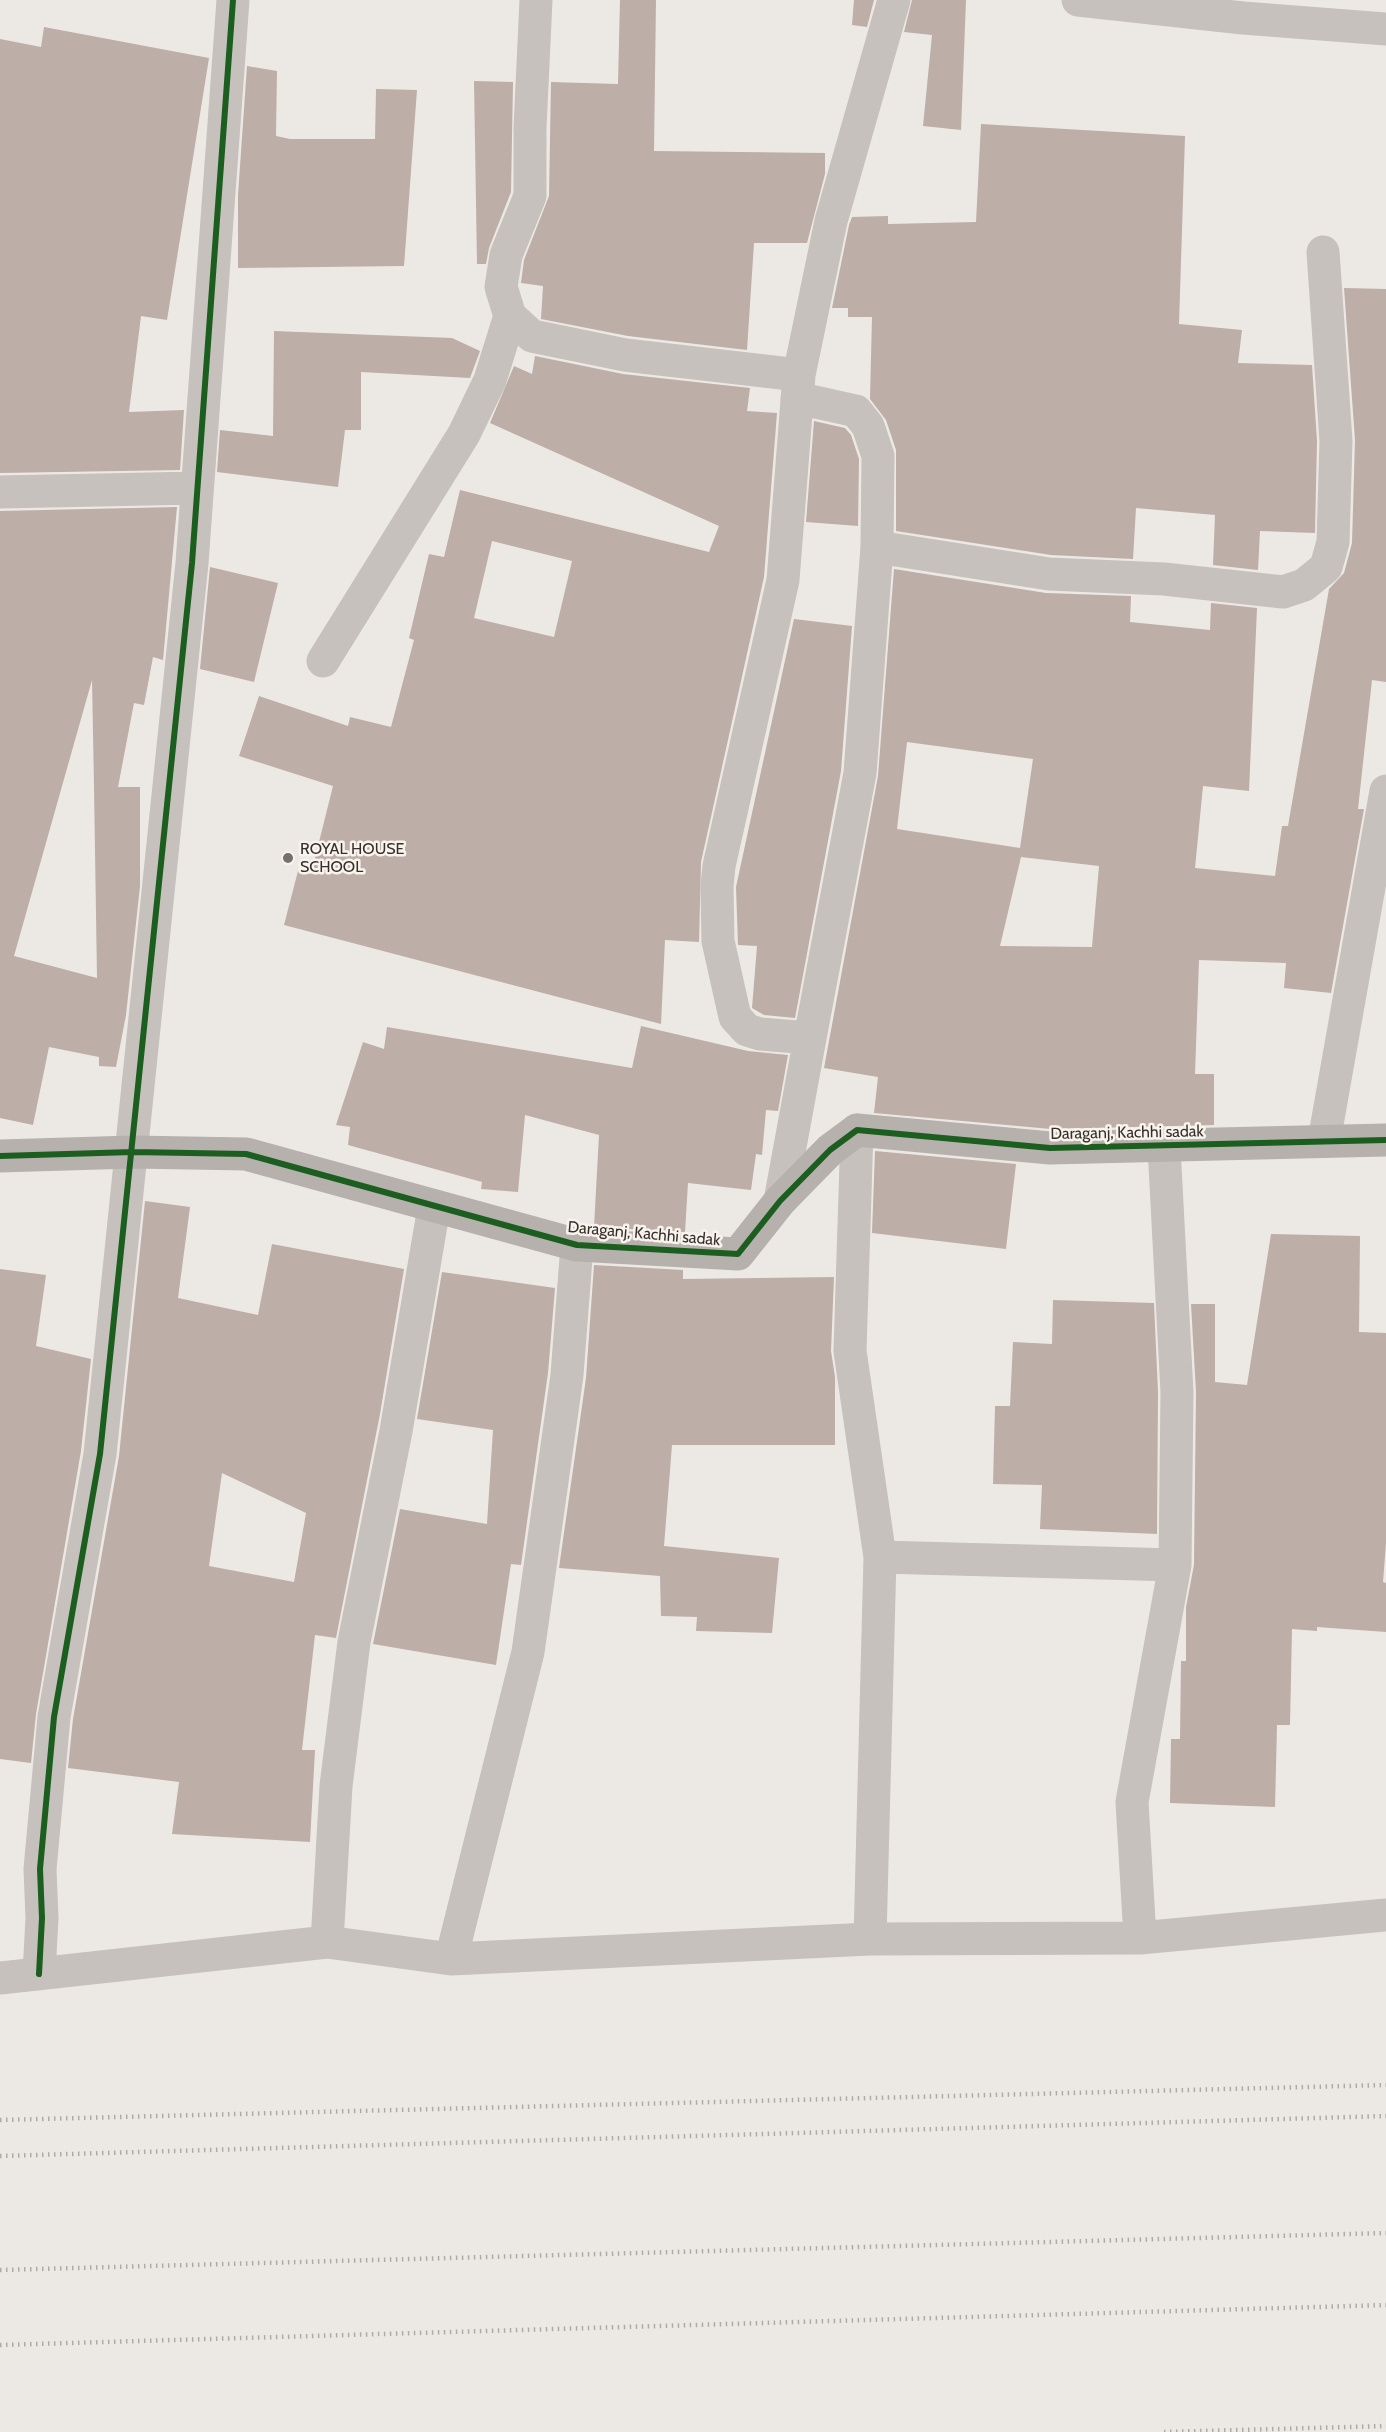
<!DOCTYPE html>
<html>
<head>
<meta charset="utf-8">
<style>
	body { margin:0 }
	canvas { display:block; background:#ece8e4 }
</style>
</head>
<body>
<canvas width="1386" height="2432"></canvas>
<script>
const g = document.querySelector('canvas').getContext('2d');
g.lineJoin = 'round';
function fillPath(path, color) {
  g.fillStyle = color;
  g.fill(path, 'evenodd');
}
function toPath(rows) {
  const path = new Path2D();
  for (const r of rows) {
    path.moveTo(r[0], r[1]);
    for (let i = 2; i < r.length; i += 2) path.lineTo(r[i], r[i + 1]);
  }
  return path;
}
function trace(path, color, width, dash) {
  g.strokeStyle = color;
  g.lineWidth = width;
  g.lineCap = dash ? 'butt' : 'round';
  g.setLineDash(dash || []);
  g.stroke(path);
}
function drawText(font, color, halo, rows, align = 'center') {
  g.font = font + ' Cabin,sans-serif';
  g.lineWidth = 5;
  g.setLineDash([]);
  g.textBaseline = 'middle';
  g.strokeStyle = halo;
  g.fillStyle = color;
  for (const [text, x, y, turn = 0] of rows) {
    g.save();
    g.translate(x, y);
    g.rotate((+turn || 0) * Math.PI / 180);
    g.textAlign = isNaN(turn) ? turn : align;
    if (halo) g.strokeText(text, 0, 0);
    g.fillText(text, 0, 0);
    g.restore();
  }
}
fillPath(toPath([
	[620,0,656,0,654,151,825,153,825,174,807,243,754,243,747,350,628,336,541,319,543,286,521,283,524,260,549,196,551,82,618,84],
	[854,0,874,0,867,27,852,25],
	[912,0,966,0,961,130,923,126,932,35,904,32],
	[44,27,209,58,167,320,141,316,129,412,184,410,180,470,0,473,0,39,41,47],
	[247,66,277,71,276,136,290,139,375,139,376,89,417,90,404,266,238,268,238,195],
	[474,81,513,82,511,192,489,248,486,264,477,264],
	[981,124,1185,136,1179,324,1242,330,1238,363,1312,365,1317,441,1315,533,1260,531,1258,570,1213,565,1215,515,1136,508,1133,559,1051,555,896,531,896,450,886,420,870,399,872,317,848,317,848,308,832,308,849,225,852,217,888,216,888,224,976,222],
	[1344,288,1386,289,1386,682,1372,680,1358,809,1364,809,1331,993,1284,988,1286,963,1199,960,1195,1074,1214,1074,1214,1125,1051,1129,874,1113,878,1077,824,1068,878,776,894,569,1046,593,1131,596,1130,622,1210,630,1211,603,1257,608,1249,791,1203,786,1195,868,1275,876,1282,826,1288,826,1329,589,1344,573,1352,543,1355,440],
	[907,742,1033,759,1020,848,897,829],
	[1021,857,1099,866,1092,947,1000,946],
	[274,331,452,338,480,351,470,378,361,372,361,430,345,430,338,487,217,472,220,430,273,436],
	[535,356,623,374,750,388,747,411,777,413,764,577,701,862,699,942,665,940,661,1024,284,925,298,871,311,874,333,786,239,756,259,696,348,726,350,717,391,727,414,640,409,638,429,554,444,557,460,490,709,552,719,526,490,423,514,366,532,374],
	[492,541,572,561,554,637,474,618],
	[814,421,845,428,851,435,859,459,858,526,806,522],
	[177,507,163,660,153,657,144,705,134,703,118,787,140,787,140,886,126,1015,116,1067,99,1066,99,1057,49,1047,33,1125,0,1118,0,511],
	[92,680,94,787,97,978,14,956],
	[210,567,278,583,254,682,200,669],
	[794,619,852,626,841,771,795,1018,764,1015,752,1008,757,946,738,945,736,887],
	[641,1026,748,1051,788,1055,778,1111,766,1110,762,1155,756,1154,751,1190,688,1183,685,1232,594,1227,599,1135,525,1115,518,1192,481,1189,482,1182,348,1145,350,1127,336,1125,363,1042,384,1049,387,1027,632,1068],
	[875,1151,1016,1164,1006,1249,872,1233],
	[145,1201,190,1207,178,1298,258,1315,272,1244,404,1269,380,1414,336,1638,315,1635,302,1750,315,1750,310,1842,172,1834,179,1782,68,1768,73,1719,119,1456],
	[222,1473,306,1513,294,1582,209,1566],
	[1271,1234,1360,1236,1359,1332,1386,1333,1386,1543,1383,1582,1386,1583,1386,1632,1317,1627,1317,1631,1292,1629,1290,1725,1277,1725,1275,1807,1170,1803,1171,1739,1180,1739,1181,1661,1186,1661,1186,1607,1194,1565,1196,1392,1191,1304,1215,1304,1215,1382,1247,1385],
	[594,1265,683,1270,683,1279,834,1277,831,1351,835,1377,835,1445,672,1445,664,1546,779,1558,772,1633,696,1631,697,1617,661,1616,660,1576,559,1568,586,1378],
	[0,1269,46,1275,36,1346,91,1359,81,1451,36,1714,31,1763,0,1759],
	[442,1272,555,1288,548,1373,521,1565,511,1564,496,1665,373,1644,400,1509,487,1524,493,1430,417,1419],
	[1053,1300,1154,1303,1158,1392,1157,1534,1040,1529,1042,1485,993,1484,995,1406,1010,1406,1013,1342,1052,1344]
]), '#beaea8');
trace(toPath([
	[536,0,530,128,530,196,506,255,501,287,510,316,532,336,625,355,799,375],
	[1078,0,1243,18,1386,29],
	[797,398,856,411,868,426,878,456,877,547,860,773,810,1038],
	[0,492,197,488],
	[877,547,1049,574,1164,579,1283,592,1304,585,1326,567,1333,542,1336,441,1323,252],
	[323,661,464,434,490,380,510,316],
	[857,1130,850,1351,880,1557,870,1939],
	[1324,1141,1386,791],
	[780,1201,810,1038,760,1034,747,1030,735,1017,718,941,717,886,719,866,783,580,799,375,831,221,894,0],
	[880,1557,1175,1565],
	[1140,1938,1132,1802,1175,1565,1177,1392,1164,1147],
	[327,1942,336,1786,354,1642,396,1431,434,1207],
	[451,1959,528,1652,567,1375,577,1245],
	[39,1974,42,1918,40,1869,54,1717,100,1454,192,563,233,0],
	[0,1978,327,1942,451,1959,870,1939,1140,1938,1386,1915]
]), '#c6c1bc', 33);
trace(toPath([
	[0,1156,133,1152,246,1154,577,1245,738,1254,780,1201,830,1150,857,1130,1050,1148,1386,1140]
]), '#b6b1ad', 33);
trace(toPath([
	[0,2120,1386,2085],
	[0,2156,1386,2116],
	[0,2270,1386,2233],
	[0,2345,1386,2305],
	[1164,2432,1386,2426]
]), '#adaaa7', 4.5, [1.5, 4.5]);
trace(toPath([
	[0,1156,133,1152,246,1154,577,1245,738,1254,780,1201,830,1150,857,1130,1050,1148,1386,1140],
	[39,1974,42,1918,40,1869,54,1717,100,1454,192,563,233,0]
]), '#1b5e20', 6);
for (const [x, y, r, color] of [
	[288,858,6,"#76706c"]
]) {
  const dot = new Path2D();
  dot.arc(x, y, r, 0, 2 * Math.PI);
  g.fillStyle = color;
  g.fill(dot);
  trace(dot, '#f8f3ec', 2);
}
drawText('16px', '#362f2b', '#f8f3ec', [
	["ROYAL HOUSE",300,849],
	["SCHOOL",300,867]
], 'left');
drawText('16px', '#362f2b', '#f8f3ec', [
	["Daraganj, Kachhi sadak",1127,1133,-1],
	["Daraganj, Kachhi sadak",644,1234,5]
]);
</script>
</body>
</html>
